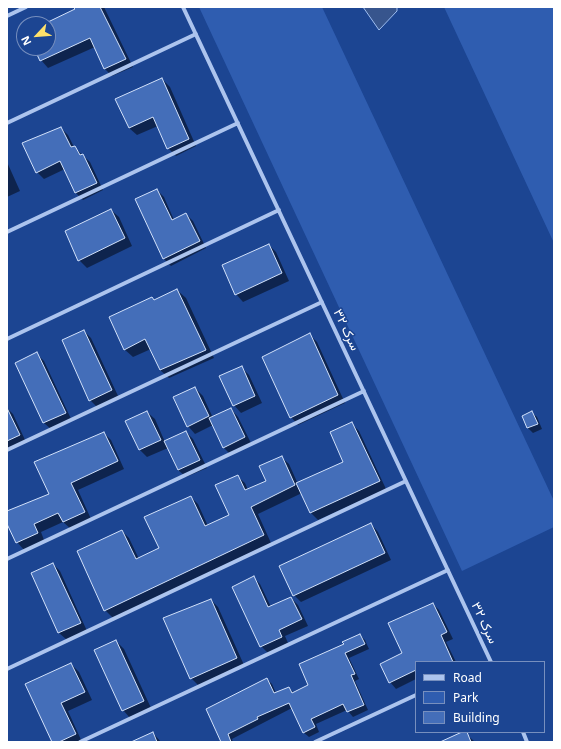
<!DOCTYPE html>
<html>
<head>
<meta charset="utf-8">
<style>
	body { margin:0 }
	#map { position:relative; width:561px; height:749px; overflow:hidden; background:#1c4592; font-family:"Noto Sans",sans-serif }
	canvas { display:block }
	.frame { position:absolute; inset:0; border:8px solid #fff; pointer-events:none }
	.legend { position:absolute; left:415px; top:661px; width:130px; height:72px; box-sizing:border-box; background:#1c4592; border:1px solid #778fbe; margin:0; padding:5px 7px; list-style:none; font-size:12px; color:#fff }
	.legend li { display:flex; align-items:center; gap:8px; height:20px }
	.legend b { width:20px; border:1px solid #778fbe }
	.north { position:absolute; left:16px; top:16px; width:40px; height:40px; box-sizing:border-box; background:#1c4592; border:1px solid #778fbe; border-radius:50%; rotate:244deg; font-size:11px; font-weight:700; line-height:16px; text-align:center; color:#fff }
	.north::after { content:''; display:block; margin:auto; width:14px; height:18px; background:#ffe16a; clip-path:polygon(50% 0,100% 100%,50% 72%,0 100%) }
</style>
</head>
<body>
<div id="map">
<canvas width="561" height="749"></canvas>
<div class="frame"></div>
<ul class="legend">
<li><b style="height:5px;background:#acc4ee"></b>Road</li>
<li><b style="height:11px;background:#2f5db0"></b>Park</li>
<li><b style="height:11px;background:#446eb9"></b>Building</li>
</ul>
<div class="north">N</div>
</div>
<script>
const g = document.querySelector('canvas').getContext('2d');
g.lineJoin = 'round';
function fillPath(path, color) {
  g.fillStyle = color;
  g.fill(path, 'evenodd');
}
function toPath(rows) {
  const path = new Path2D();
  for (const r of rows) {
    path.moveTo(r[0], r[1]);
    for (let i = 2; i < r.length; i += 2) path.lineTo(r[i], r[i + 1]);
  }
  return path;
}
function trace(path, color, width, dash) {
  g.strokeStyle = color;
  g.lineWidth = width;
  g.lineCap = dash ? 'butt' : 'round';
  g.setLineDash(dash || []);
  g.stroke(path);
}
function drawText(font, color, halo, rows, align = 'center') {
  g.font = font + ' "Noto Sans",Vazirmatn,sans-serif';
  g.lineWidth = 3;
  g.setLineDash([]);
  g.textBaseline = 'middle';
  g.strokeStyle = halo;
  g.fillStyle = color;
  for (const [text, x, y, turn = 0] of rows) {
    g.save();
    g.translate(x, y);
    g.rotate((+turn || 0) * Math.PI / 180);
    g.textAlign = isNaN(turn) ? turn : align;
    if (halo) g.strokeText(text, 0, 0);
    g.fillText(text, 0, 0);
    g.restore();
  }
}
fillPath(toPath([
	[199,7,322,7,554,501,554,527,462,571],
	[444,7,554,7,554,243]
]), '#2f5db0');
const water = toPath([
	[363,7,397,7,397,11,379,30,363,7]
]);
fillPath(water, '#37558d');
trace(water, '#9fbef0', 1);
fillPath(toPath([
	[80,7,104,7,133,67,112,76,105,69,95,47,48,68,41,60,35,48,48,48,48,24,45,24],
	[162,79,170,87,196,146,176,156,168,148,158,126,137,135,129,128,116,100],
	[61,128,68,135,74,147,90,162,103,190,83,200,76,193,65,169,44,179,37,172],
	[7,162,20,191,7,197],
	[157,190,164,197,174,220,186,214,193,221,206,248,171,266,164,259,136,200],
	[111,210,119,217,132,246,87,268,79,260],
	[269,245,276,252,289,281,243,302,236,294],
	[177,290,186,298,214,358,169,378,160,370,151,349,133,357,124,349,152,298,154,300],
	[84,331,91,338,119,398,98,408,90,400],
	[310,335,317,342,345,403,298,425,291,417],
	[37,354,44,361,72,421,52,430,44,423,16,363],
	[241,367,249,375,262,403,241,413,234,405],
	[195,388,203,396,213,418,231,409,238,417,252,445,231,455,223,447,213,425,195,434,188,426],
	[7,408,13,414,26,442,7,451],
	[147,412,155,419,165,442,186,432,193,439,207,468,186,477,178,470,168,448,147,457,140,450],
	[532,413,537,417,542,429,533,433,528,428,523,417],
	[351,423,359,431,386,489,318,520,310,512,302,493,258,514,271,543,113,618,105,610,122,531,129,538,139,559,160,549,191,497,198,504,208,526,230,515,237,476,245,483,248,490,268,481,281,457,289,464,298,484,345,463],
	[104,433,111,440,124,469,78,490,91,519,71,529,63,522,41,532,44,540,24,550,17,542,7,522,7,513,51,495],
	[371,524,378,532,391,560,301,602,294,595],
	[53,564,60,571,87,631,67,640,59,633,32,573],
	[254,578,260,584,271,607,291,598,298,605,308,626,285,636,288,643,268,653,261,646],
	[211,600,218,607,244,665,199,686,191,678],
	[433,604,439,610,453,639,446,642,456,662,416,662,416,679,396,689,390,682],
	[360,635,365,640,369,649,349,658,359,679,355,681,368,710,353,717,347,710,316,724,319,732,309,737,303,732,292,708,232,739,233,742,222,742,267,679,272,684,276,693,289,688,294,693,310,686,345,645],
	[116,641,124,649,151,708,130,718,123,710],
	[71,664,79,672,92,700,68,711,82,742,53,742,26,685],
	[464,732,475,742,445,742],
	[153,733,161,742,138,742]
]), '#0007');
const building = toPath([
	[73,7,100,7,126,59,104,69,90,38,40,61,34,48,48,48,48,22,75,9,73,7],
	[162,78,189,139,167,149,153,117,129,128,115,99,162,78],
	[61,127,71,147,75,146,80,155,83,154,97,183,75,193,60,161,36,173,22,143,61,127],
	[157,189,172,220,186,213,200,241,163,259,135,199,157,189],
	[111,209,125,238,78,261,65,231,111,209],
	[269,244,282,273,235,295,222,265,269,244],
	[177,289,206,350,160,370,145,339,124,350,109,317,152,297,154,300,177,289],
	[84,330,112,390,89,401,62,340,84,330],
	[310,333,338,395,290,418,262,357,310,333],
	[37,352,66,413,43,423,15,363,37,352],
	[242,366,255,396,233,406,219,376,242,366],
	[195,387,209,416,187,427,173,397,195,387],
	[7,408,20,435,7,441,7,408],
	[231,408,245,437,223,448,209,418,231,408],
	[147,411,161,440,139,450,125,421,147,411],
	[532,411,538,424,527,428,522,416,532,411],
	[352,422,380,481,310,513,296,483,343,462,330,432,352,422],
	[186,431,200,460,178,470,164,441,186,431],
	[104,432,118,461,71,483,85,512,63,522,58,513,34,524,38,533,16,543,7,524,7,511,49,494,34,462,104,432],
	[282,456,295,485,251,507,264,535,104,611,77,551,122,530,136,559,159,548,144,517,191,496,205,526,229,515,215,485,238,475,245,490,266,481,259,466,282,456],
	[371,523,385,553,293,596,279,566,371,523],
	[53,563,81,623,58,633,31,573,53,563],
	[254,576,268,607,291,597,302,619,279,630,282,637,260,647,232,587,254,576],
	[211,599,237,658,190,679,163,618,211,599],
	[433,603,447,632,441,635,453,662,416,662,416,670,389,683,380,664,402,653,388,623,433,603],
	[360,634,365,644,345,653,355,674,351,675,364,705,347,712,343,704,311,719,315,727,303,733,289,703,257,717,258,719,228,734,231,742,221,742,206,709,267,678,274,693,289,687,292,693,308,685,299,664,344,644,342,642,360,634],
	[116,640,144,701,122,711,94,650,116,640],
	[71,663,85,692,61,703,76,734,59,742,52,742,25,684,71,663],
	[153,732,157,742,131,742,153,732],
	[462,732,467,732,471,742,440,742,462,732]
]);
fillPath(building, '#446eb9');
trace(building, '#d2e1fa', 1);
trace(toPath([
	[183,7,491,662],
	[7,16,26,7],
	[7,123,196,34],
	[7,232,238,123],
	[7,339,279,210],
	[7,450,322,302],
	[7,559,364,391],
	[7,669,406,481],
	[523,732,527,742],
	[80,742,448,570],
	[315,742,416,695]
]), '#acc4ee', 4);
drawText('13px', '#fff', '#1c4592', [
	["سرک ۳۲",346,330,65],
	["سرک ۳۲",484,623,65]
]);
</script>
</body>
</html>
